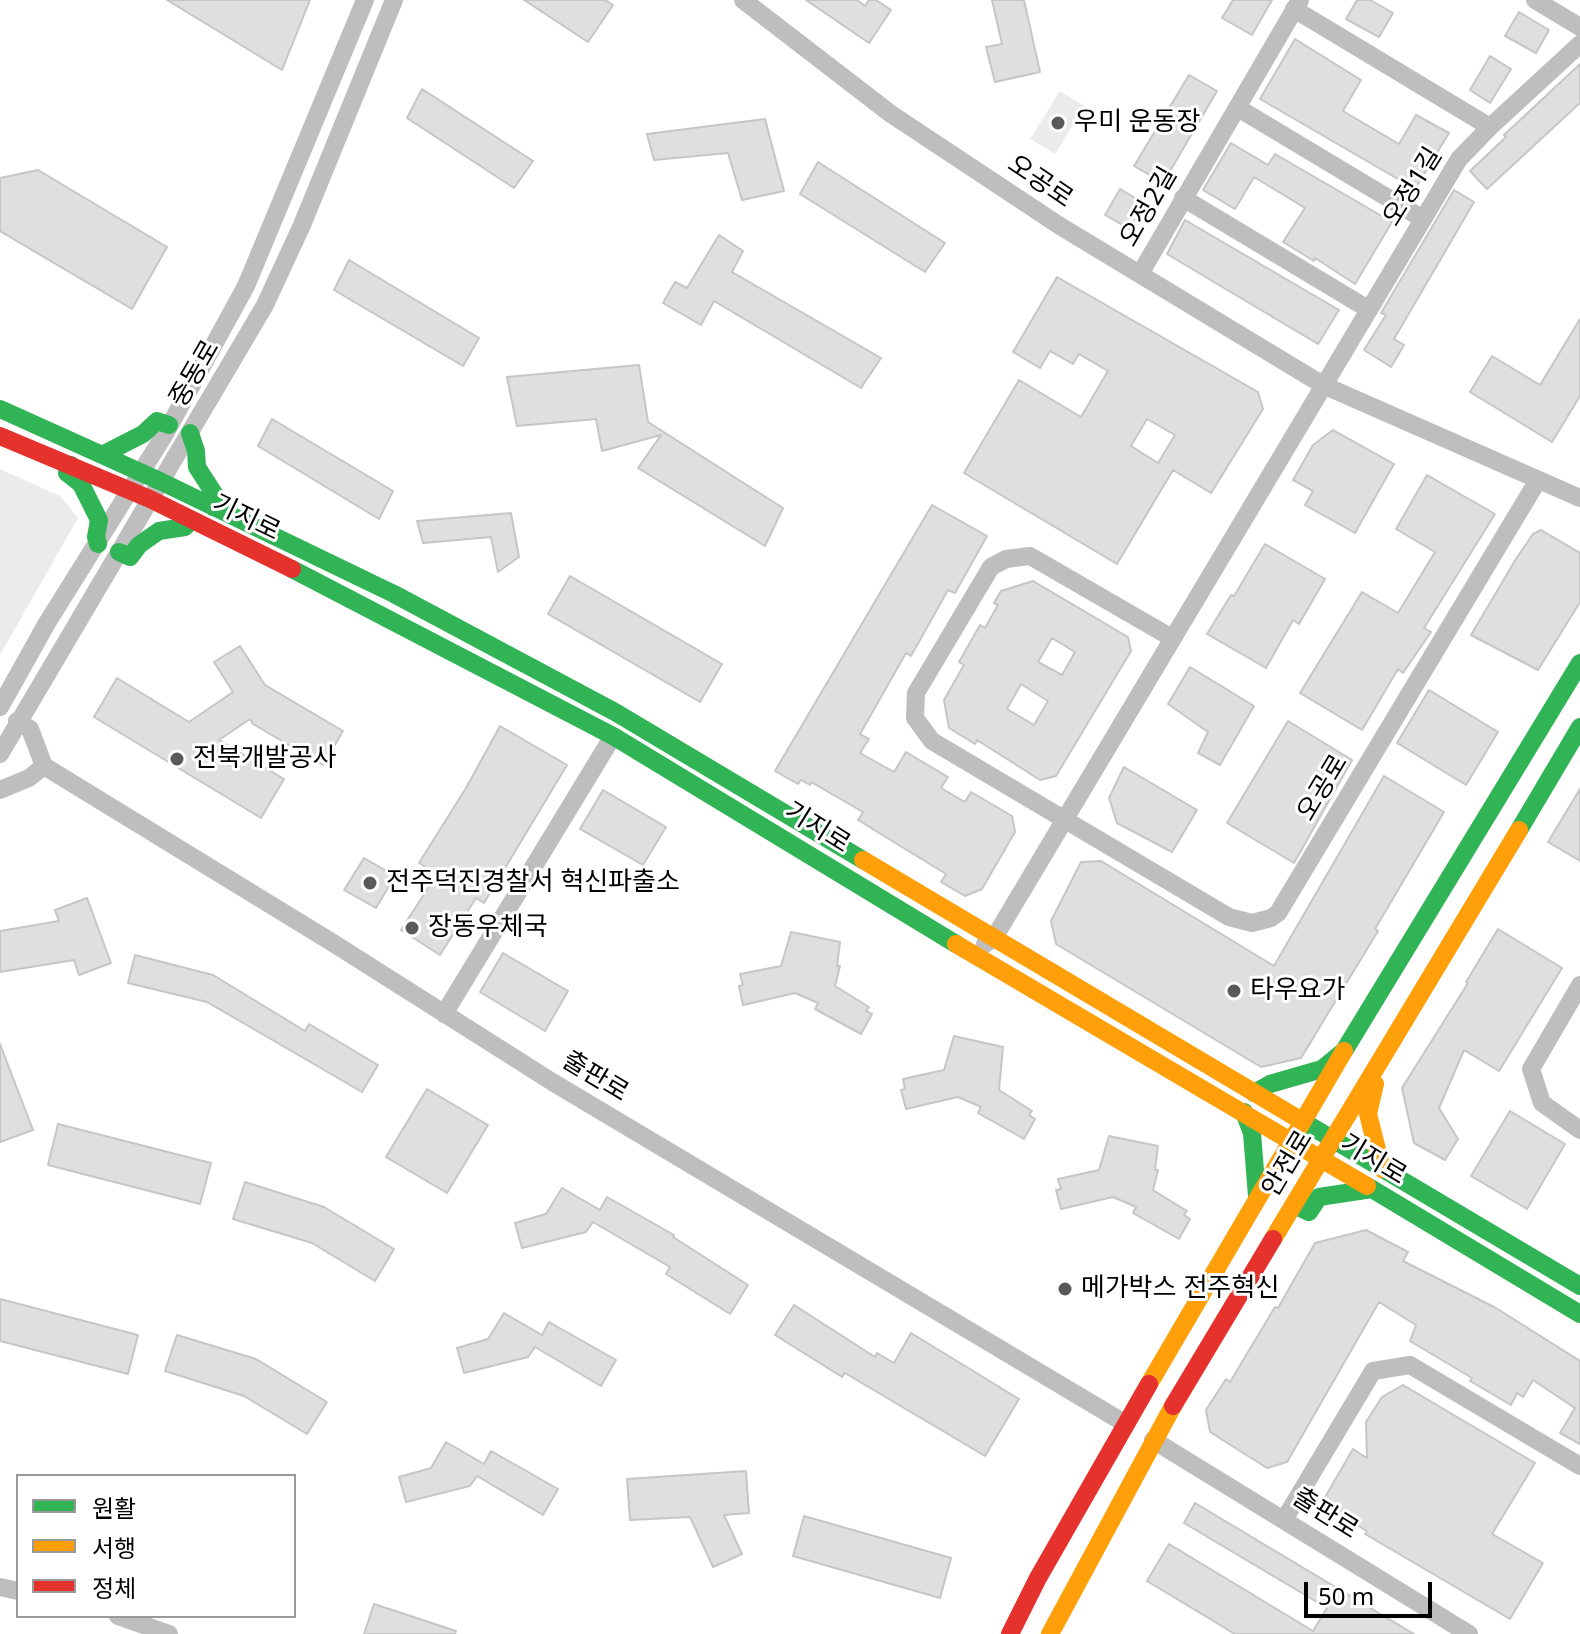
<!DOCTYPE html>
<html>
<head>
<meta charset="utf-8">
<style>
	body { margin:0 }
	#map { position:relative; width:1580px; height:1634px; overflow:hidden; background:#fff; font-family:"Noto Sans","Noto Sans KR",sans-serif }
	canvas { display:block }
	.legend { position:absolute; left:16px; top:1474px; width:280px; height:144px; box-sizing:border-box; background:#fff; border:2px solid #999; margin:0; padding:10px 14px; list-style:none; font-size:24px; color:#000 }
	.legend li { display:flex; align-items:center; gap:16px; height:40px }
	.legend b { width:40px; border:2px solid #999 }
	.scale { position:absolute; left:1304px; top:1582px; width:128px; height:36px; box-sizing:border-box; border:4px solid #000; border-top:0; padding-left:10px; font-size:24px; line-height:28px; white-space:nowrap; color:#000; -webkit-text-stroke:6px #fff; paint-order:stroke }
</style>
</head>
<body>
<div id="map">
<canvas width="1580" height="1634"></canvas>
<ul class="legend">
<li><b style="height:10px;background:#30b455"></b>원활</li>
<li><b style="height:10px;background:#ff9f0a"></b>서행</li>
<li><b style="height:10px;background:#e5322d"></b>정체</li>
</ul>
<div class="scale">50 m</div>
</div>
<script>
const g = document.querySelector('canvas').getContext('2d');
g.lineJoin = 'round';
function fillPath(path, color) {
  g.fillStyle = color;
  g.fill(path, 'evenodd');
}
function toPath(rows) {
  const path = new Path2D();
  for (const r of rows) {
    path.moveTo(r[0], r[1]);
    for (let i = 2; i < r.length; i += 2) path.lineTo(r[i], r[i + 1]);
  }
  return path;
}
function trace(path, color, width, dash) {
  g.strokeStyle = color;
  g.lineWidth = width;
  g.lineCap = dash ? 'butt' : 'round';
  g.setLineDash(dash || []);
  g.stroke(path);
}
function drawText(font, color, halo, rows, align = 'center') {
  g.font = font + ' "Noto Sans","Noto Sans KR",sans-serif';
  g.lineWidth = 6;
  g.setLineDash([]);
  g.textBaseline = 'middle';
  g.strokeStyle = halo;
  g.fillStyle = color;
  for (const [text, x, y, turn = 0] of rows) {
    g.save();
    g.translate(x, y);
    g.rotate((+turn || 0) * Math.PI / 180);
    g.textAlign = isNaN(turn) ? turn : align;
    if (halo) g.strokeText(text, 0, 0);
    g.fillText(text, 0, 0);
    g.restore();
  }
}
fillPath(toPath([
	[1060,91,1085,106,1055,154,1030,139],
	[0,469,60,496,78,518,0,655]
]), '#ebebeb');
const building = toPath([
	[167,0,310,0,282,70,167,0],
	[524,0,605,0,613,5,588,42,524,0],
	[806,0,857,0,865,6,869,0,876,0,891,10,869,43,806,0],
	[992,0,1024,0,1040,72,995,82,986,47,1002,44,992,0],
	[1233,0,1272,0,1252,35,1222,18,1233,0],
	[1357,0,1370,0,1393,13,1379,37,1346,19,1357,0],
	[1519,12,1549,30,1536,53,1505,36,1519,12],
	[1295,39,1361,80,1343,111,1399,144,1416,115,1449,133,1415,189,1260,99,1295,39],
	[1490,56,1511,69,1490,103,1470,90,1490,56],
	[1580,64,1580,103,1487,189,1470,171,1506,137,1504,135,1580,64],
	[1189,75,1217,91,1163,183,1134,166,1189,75],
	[422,89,533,161,514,188,407,118,422,89],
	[765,119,784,191,742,200,728,153,654,160,647,134,765,119],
	[1231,143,1268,165,1275,154,1392,222,1355,284,1315,258,1314,261,1283,242,1305,208,1254,177,1235,209,1203,190,1231,143],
	[818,162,945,243,925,272,800,194,818,162],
	[38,170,167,247,132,309,0,231,0,178,38,170],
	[1120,189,1147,205,1133,231,1105,215,1120,189],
	[1454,190,1474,202,1394,339,1404,345,1391,367,1364,350,1386,315,1381,313,1454,190],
	[1185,220,1339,310,1318,344,1167,254,1185,220],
	[719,235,743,251,732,272,881,358,861,388,714,301,701,325,663,303,675,282,687,288,719,235],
	[349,260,479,338,463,366,334,290,349,260],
	[1057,277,1258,392,1263,409,1211,493,1173,470,1117,564,964,473,1019,380,1081,417,1108,371,1079,354,1073,364,1050,351,1040,368,1013,352,1057,277],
	[1147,419,1175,435,1158,463,1131,446,1147,419],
	[1580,319,1580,396,1552,442,1470,392,1492,356,1540,385,1580,319],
	[639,365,648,422,783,508,765,546,638,468,661,435,602,451,596,419,517,426,507,377,639,365],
	[272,419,393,491,379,519,258,446,272,419],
	[1333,430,1394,464,1355,533,1305,505,1313,491,1293,480,1313,445,1333,430],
	[1427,475,1495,514,1424,628,1431,632,1403,673,1398,669,1362,730,1300,693,1362,592,1398,613,1435,552,1396,529,1427,475],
	[932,505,987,536,955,593,948,590,911,656,906,653,860,734,869,739,860,753,894,772,906,752,948,777,941,788,965,802,971,792,1012,816,1015,832,982,889,965,896,941,882,946,874,858,820,863,812,811,782,810,785,801,780,798,784,775,771,932,505],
	[511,513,519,557,498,572,491,537,423,543,417,521,511,513],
	[1541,530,1580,553,1580,602,1538,670,1471,635,1516,559,1533,534,1541,530],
	[1265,544,1325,579,1299,624,1293,620,1266,668,1207,634,1231,595,1234,596,1265,544],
	[570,576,722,664,700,702,548,614,570,576],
	[1033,581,1128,637,1131,651,1056,776,1040,780,977,740,975,744,949,728,944,700,964,665,959,662,980,625,985,628,998,605,994,603,1001,591,1033,581],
	[1052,638,1075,652,1062,675,1038,662,1052,638],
	[1021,684,1048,701,1034,725,1007,709,1021,684],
	[240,646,265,685,343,731,323,765,253,724,250,719,219,740,284,779,261,818,94,717,117,678,189,722,233,692,214,662,240,646],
	[1190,667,1254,706,1220,765,1198,753,1208,732,1168,704,1190,667],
	[1429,690,1498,732,1466,785,1397,743,1429,690],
	[1288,721,1352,760,1294,863,1227,823,1288,721],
	[500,726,567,765,484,903,476,898,440,955,401,930,437,874,419,863,466,788,500,726],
	[1124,767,1197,810,1172,852,1117,823,1109,798,1124,767],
	[1384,776,1444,812,1375,929,1378,931,1301,1058,1261,1067,1056,944,1051,921,1081,862,1101,861,1274,966,1384,776],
	[1580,789,1580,861,1548,842,1580,789],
	[603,790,666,827,643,865,580,829,603,790],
	[364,858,395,876,376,908,344,890,364,858],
	[87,898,111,963,79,975,74,960,0,972,0,931,59,921,55,910,87,898],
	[1498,929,1562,968,1499,1071,1464,1050,1439,1108,1458,1139,1445,1160,1414,1143,1402,1088,1468,983,1466,982,1498,929],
	[791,932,840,942,837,966,840,966,835,986,869,1007,866,1011,872,1014,861,1034,815,1009,818,1003,795,993,743,1005,739,986,743,985,740,974,781,966,791,932],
	[503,953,568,991,545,1031,480,992,503,953],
	[135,955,213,975,305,1031,309,1024,378,1065,362,1092,207,1002,128,983,135,955],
	[954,1036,1003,1047,999,1090,1032,1111,1029,1115,1035,1119,1024,1139,978,1113,981,1107,958,1097,906,1109,901,1090,905,1089,903,1079,944,1070,954,1036],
	[0,1044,33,1130,0,1142,0,1044],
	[427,1089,488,1125,447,1193,386,1157,427,1089],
	[1510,1111,1565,1144,1527,1209,1471,1176,1510,1111],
	[58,1124,211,1163,200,1204,48,1165,58,1124],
	[1109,1136,1158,1146,1155,1170,1158,1170,1153,1190,1187,1211,1184,1215,1190,1219,1179,1239,1133,1213,1136,1207,1113,1197,1061,1209,1056,1190,1061,1189,1058,1179,1099,1170,1109,1136],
	[245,1182,324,1207,394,1249,375,1281,312,1243,233,1219,245,1182],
	[562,1188,600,1210,607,1197,674,1235,673,1237,748,1285,730,1314,666,1274,670,1267,593,1222,586,1232,522,1248,515,1223,546,1214,562,1188],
	[1366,1230,1408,1252,1403,1261,1496,1308,1580,1361,1580,1444,1560,1433,1575,1408,1533,1380,1523,1397,1517,1393,1511,1405,1470,1381,1472,1378,1410,1341,1416,1325,1379,1302,1287,1462,1267,1468,1210,1432,1206,1410,1226,1379,1230,1382,1275,1307,1278,1308,1315,1243,1366,1230],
	[0,1299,138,1335,128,1374,0,1341,0,1299],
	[794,1305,875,1357,877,1353,894,1363,911,1333,1019,1399,985,1456,845,1373,842,1377,775,1335,794,1305],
	[504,1313,542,1335,549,1322,616,1360,601,1386,535,1347,528,1357,464,1373,457,1348,488,1339,504,1313],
	[177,1335,256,1359,327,1402,307,1434,244,1396,165,1371,177,1335],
	[1403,1385,1535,1463,1492,1534,1543,1563,1510,1619,1365,1534,1367,1531,1321,1504,1353,1449,1367,1458,1366,1422,1382,1397,1403,1385],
	[446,1442,484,1464,491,1451,558,1489,543,1515,477,1476,470,1486,406,1502,399,1477,431,1468,446,1442],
	[746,1471,749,1513,724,1515,742,1554,713,1567,690,1517,630,1520,627,1479,746,1471],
	[1195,1503,1414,1634,1235,1634,1147,1581,1169,1544,1313,1631,1327,1608,1184,1523,1195,1503],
	[804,1516,951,1558,940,1598,793,1556,804,1516],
	[374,1604,456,1631,455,1634,364,1634,374,1604]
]);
fillPath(building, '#dfdfdf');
trace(building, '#c6c6c6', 2);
trace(toPath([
	[743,0,891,114,1060,226,1323,385,1580,498],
	[1535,0,1580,27],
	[1294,9,1490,127],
	[1238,108,1423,219],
	[1183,198,1368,309],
	[1140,274,1300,0],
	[1172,638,1030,556,1006,559,991,567,916,693,915,718,932,741,1229,917,1252,923,1271,918,1278,913,1538,480],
	[0,707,47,623,165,434,246,286,365,0],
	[17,721,30,729,44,766,333,943,554,1083,1126,1424],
	[0,754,265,305,302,225,394,0],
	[0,790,29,778,44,766],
	[985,944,994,938,1459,159,1490,127,1580,44],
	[1580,985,1531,1069,1542,1103,1580,1130],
	[444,1014,613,736],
	[1153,1440,1469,1634],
	[1284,1520,1373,1371,1410,1365,1580,1466],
	[0,1587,18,1591],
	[118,1616,169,1634]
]), '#bebebe', 18);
trace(toPath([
	[0,409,162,482,394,594,615,712,863,860],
	[190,433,196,451,197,467,215,495,213,507],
	[102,455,143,434,157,421,169,425],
	[71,465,67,473,81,484,99,520,96,537,98,544],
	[119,552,130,557,139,545,159,531,185,527,192,520],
	[292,569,613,736,956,944],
	[1519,830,1580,727],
	[1254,1093,1270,1084,1322,1069,1344,1051,1580,663],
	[1244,1112,1252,1133,1257,1196],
	[1302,1121,1580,1286],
	[1367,1186,1580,1314],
	[1296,1206,1309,1212,1319,1197,1372,1189]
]), '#30b455', 18);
trace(toPath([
	[863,860,1302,1121],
	[956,944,1367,1186],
	[1375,1084,1368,1114,1382,1169],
	[1273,1239,1519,830],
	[1149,1384,1344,1051],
	[1050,1634,1173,1406]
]), '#ff9f0a', 18);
trace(toPath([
	[0,436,150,499,292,569],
	[1173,1406,1273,1239],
	[1010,1634,1038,1578,1149,1384]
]), '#e5322d', 18);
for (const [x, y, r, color] of [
	[1058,123,8,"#595959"],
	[177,759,8,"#595959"],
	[370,883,8,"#595959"],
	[412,928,8,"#595959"],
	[1234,991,8,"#595959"],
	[1065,1289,8,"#595959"]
]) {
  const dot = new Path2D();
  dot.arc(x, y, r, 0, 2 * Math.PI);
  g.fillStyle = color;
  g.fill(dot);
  trace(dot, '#fff', 3);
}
drawText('26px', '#000', '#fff', [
	["우미 운동장",1074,123],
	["전북개발공사",193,759],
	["전주덕진경찰서 혁신파출소",386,883],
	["장동우체국",428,928],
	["타우요가",1250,991],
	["메가박스 전주혁신",1081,1289]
], 'left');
drawText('26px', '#000', '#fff', [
	["오공로",1040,182,34],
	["오정1길",1413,187,-58],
	["오정2길",1149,207,-60],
	["중동로",195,374,-60],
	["기지로",246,518,26],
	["오공로",1323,788,-59],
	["기지로",817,828,32],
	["출판로",595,1077,31],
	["기지로",1373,1160,31],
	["안전로",1288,1164,-59],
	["출판로",1325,1514,32]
]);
</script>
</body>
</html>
